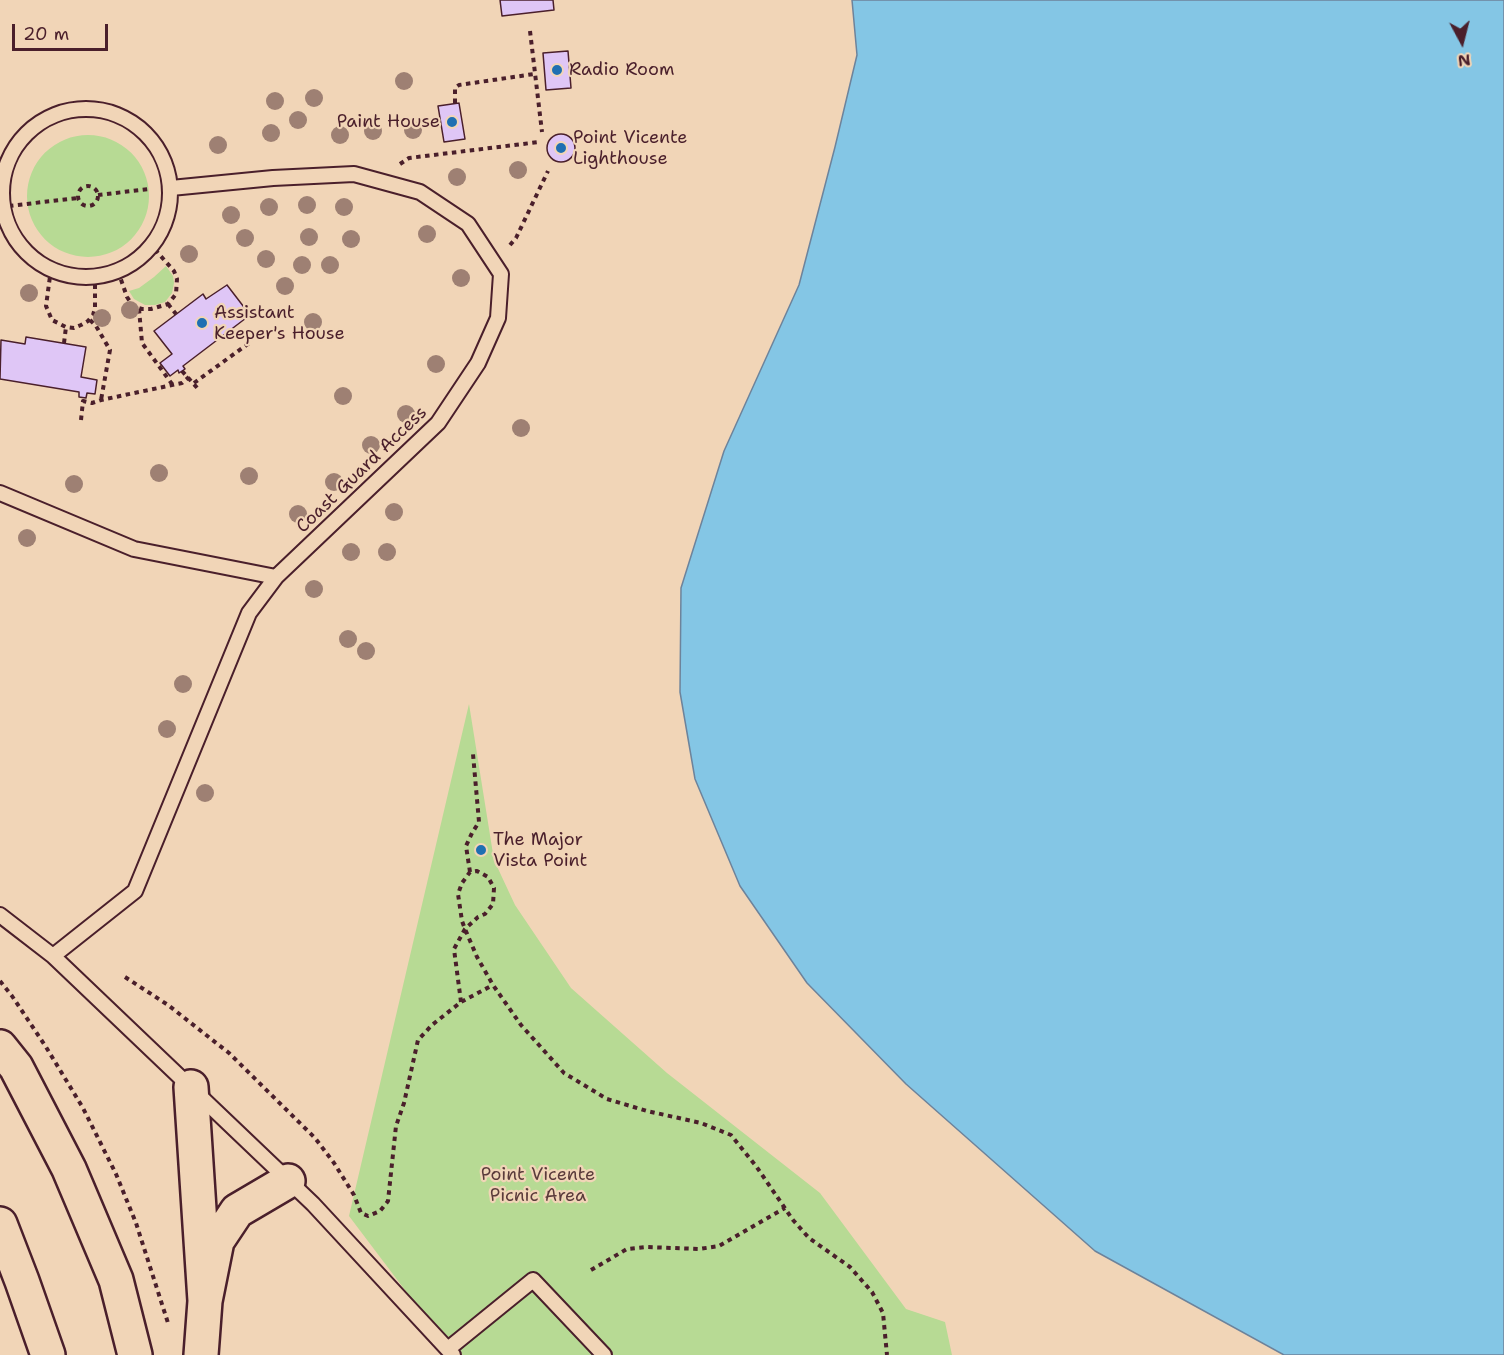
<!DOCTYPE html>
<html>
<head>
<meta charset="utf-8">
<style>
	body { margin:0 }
	#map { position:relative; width:1504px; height:1355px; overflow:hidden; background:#f1d5b7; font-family:"Shantell Sans",sans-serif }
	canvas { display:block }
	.north { position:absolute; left:1432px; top:12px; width:60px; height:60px; -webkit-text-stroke:4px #f1d5b7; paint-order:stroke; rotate:173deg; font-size:16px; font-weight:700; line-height:24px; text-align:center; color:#4a1f2b }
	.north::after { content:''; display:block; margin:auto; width:21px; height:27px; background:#4a1f2b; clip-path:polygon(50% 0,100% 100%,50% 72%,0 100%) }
	.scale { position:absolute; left:12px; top:24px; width:96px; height:27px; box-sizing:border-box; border:3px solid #4a1f2b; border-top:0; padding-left:8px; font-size:18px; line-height:21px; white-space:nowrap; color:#4a1f2b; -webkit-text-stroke:4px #f1d5b7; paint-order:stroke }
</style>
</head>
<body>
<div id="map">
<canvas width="1504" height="1355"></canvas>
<div class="north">N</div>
<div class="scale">20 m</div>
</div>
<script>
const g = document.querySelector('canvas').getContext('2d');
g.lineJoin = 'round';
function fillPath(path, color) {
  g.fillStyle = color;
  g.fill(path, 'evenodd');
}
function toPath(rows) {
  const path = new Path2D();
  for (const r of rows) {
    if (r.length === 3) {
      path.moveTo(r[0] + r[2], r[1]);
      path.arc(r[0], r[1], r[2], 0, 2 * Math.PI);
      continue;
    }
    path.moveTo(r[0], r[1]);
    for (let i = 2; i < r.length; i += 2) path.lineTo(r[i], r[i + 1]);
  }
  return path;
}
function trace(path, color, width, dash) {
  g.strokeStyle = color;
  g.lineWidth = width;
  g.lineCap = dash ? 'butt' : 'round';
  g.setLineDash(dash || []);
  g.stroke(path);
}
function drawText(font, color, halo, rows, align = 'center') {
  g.font = font + ' "Shantell Sans",sans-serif';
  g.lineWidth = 4.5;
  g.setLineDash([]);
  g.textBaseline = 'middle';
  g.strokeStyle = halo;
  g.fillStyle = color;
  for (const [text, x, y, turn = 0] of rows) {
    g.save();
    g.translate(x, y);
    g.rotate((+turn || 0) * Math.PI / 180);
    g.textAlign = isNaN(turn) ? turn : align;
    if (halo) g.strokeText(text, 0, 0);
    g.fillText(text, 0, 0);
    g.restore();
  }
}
fillPath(toPath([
	[88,196,61],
	[166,266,173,276,174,283,172,293,165,302,155,305,145,305,134,299,129,291,139,288,154,277],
	[469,704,494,860,515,905,571,988,667,1073,820,1193,906,1309,945,1322,952,1355,454,1355,349,1216]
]), '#b7da94');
const water = toPath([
	[852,0,1504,0,1504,1355,1284,1355,1095,1251,906,1084,807,983,740,886,695,779,680,692,681,588,724,451,799,285,835,147,857,55,852,0]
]);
fillPath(water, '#84c6e5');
trace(water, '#6d839b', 1.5);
const building = toPath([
	[500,0,553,0,554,10,502,16,500,0],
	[568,51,571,88,546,90,543,53,568,51],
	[459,103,465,139,444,142,438,106,459,103],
	[561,148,14],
	[227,285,250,315,183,366,185,369,179,373,178,370,170,376,160,363,172,354,154,331,203,294,206,299,227,285],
	[26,337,86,347,81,377,97,380,95,394,87,393,86,398,79,397,79,392,0,379,1,340,25,344,26,337]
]);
fillPath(building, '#dfc6f6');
trace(building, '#4a1f2b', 1.5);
const service = toPath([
	[86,193,84],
	[0,493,134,549,276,577],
	[0,915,53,956,313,1204,453,1355],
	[53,956,135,891,249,613,276,577,438,423,478,363,498,318,501,274,468,224,420,192,354,174,273,178,171,188],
	[448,1349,533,1280,604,1355]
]);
const primary = toPath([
	[0,1047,16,1067,69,1169,116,1280,135,1355],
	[191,1087,205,1301],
	[0,1224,22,1281,48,1355],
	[201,1355,205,1301,217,1241,237,1211,288,1181]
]);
trace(service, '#4a1f2b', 18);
trace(primary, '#4a1f2b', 38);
trace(toPath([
	[530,31,542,132],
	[455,103,455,88,459,85,534,74],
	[400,164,409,158,539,142],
	[88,196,10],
	[98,195,149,189],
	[0,207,78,198],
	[510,245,516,238,548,171],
	[51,269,46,306,52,320,66,327,74,328,81,325,88,321,93,315,95,308,95,277],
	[118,271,127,297,133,306,142,309,151,309,168,304,176,294,177,279,174,271,151,245],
	[168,304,176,314],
	[139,309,142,343,172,384],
	[90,320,96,326,110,350,101,400],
	[64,343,66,327],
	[182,371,200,391],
	[194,383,252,341],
	[81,420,83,401,92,403,101,400,182,383,189,377],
	[470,872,466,846,472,833,479,822,473,754],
	[125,977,168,1005,229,1053,315,1138,334,1163,354,1195,361,1213,368,1216,380,1211,388,1201,396,1126,404,1103,418,1040,432,1025,461,1002,493,985],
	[0,981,12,996,46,1047,83,1108,116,1174,136,1223,168,1323],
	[461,1002,454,949,465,929,478,917,485,914,493,904,494,888,488,877,477,871,470,872,462,883,458,894,462,921,465,929,477,957,493,985,521,1025,564,1073,607,1099,647,1111,701,1123,731,1135,756,1166,793,1220,809,1238,850,1267,872,1292,883,1313,887,1355],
	[591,1270,627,1249,647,1247,699,1249,719,1246,785,1208]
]), '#4a1f2b', 4, [4.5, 4.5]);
trace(service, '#f1d5b7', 14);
trace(primary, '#f1d5b7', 33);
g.fillStyle = '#9e8073';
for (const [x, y] of [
	[404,81],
	[314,98],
	[275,101],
	[298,120],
	[413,130],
	[373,131],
	[271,133],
	[340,135],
	[218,145],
	[518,170],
	[457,177],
	[307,205],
	[269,207],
	[344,207],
	[231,215],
	[427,234],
	[309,237],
	[245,238],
	[351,239],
	[189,254],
	[266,259],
	[302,265],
	[330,265],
	[461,278],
	[285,286],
	[29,293],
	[130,310],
	[102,318],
	[313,322],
	[436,364],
	[343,396],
	[406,414],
	[521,428],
	[371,445],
	[159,473],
	[249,476],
	[334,482],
	[74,484],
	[394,512],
	[298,514],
	[27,538],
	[351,552],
	[387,552],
	[314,589],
	[348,639],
	[366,651],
	[183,684],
	[167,729],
	[205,793]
]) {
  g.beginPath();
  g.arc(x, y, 9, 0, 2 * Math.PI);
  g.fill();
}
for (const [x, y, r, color] of [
	[557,70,6,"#1f6fb2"],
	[452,122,6,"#1f6fb2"],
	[561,148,6,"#1f6fb2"],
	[202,323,6,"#1f6fb2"],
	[481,850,6,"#1f6fb2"]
]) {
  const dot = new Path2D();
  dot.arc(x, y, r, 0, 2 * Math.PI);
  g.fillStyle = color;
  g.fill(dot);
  trace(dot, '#f1d5b7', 2);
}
drawText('18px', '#4a1f2b', '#f1d5b7', [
	["Radio Room",569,70],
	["Paint House",440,122,"right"],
	["Point Vicente",573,138],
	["Lighthouse",573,159],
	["Assistant",214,313],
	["Keeper's House",214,334],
	["The Major",493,840],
	["Vista Point",493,861]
], 'left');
drawText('18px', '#4a1f2b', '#f1d5b7', [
	["Coast Guard Access",362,470,-44]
]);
drawText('18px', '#5a3b3b', '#f1d5b7', [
	["Point Vicente",538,1175],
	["Picnic Area",538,1196]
]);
</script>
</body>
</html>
